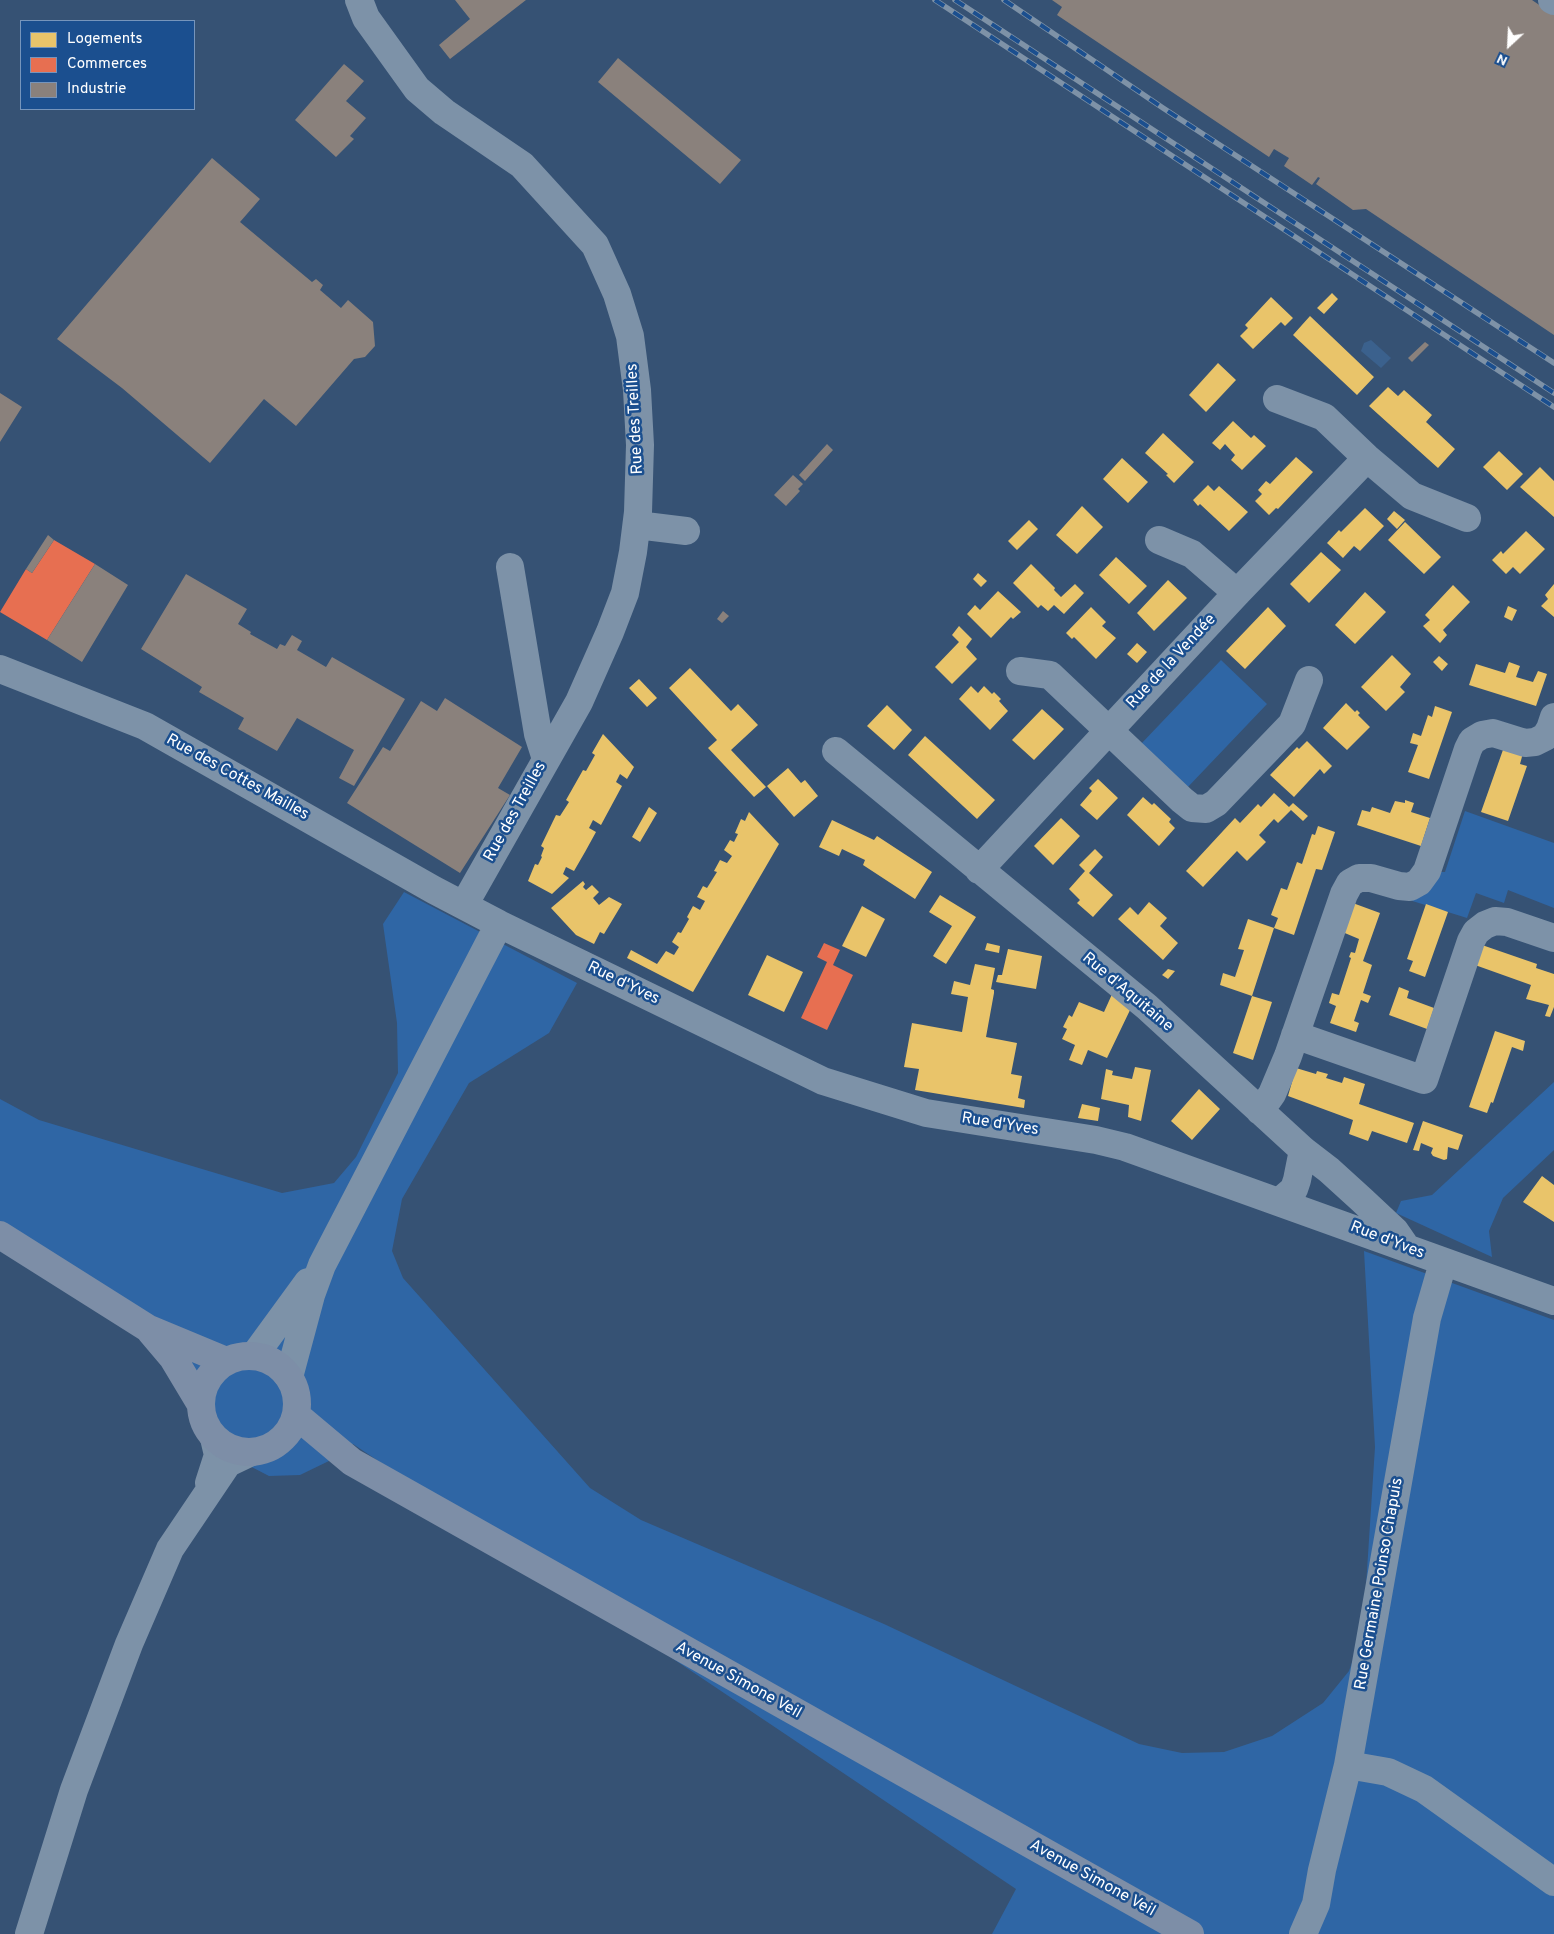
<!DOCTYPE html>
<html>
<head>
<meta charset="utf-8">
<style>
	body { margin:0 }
	#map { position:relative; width:1554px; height:1934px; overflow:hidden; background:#365274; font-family:Overpass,sans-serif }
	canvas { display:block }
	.legend { position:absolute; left:20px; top:20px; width:175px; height:90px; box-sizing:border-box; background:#1b4f8f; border:1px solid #7695bc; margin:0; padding:6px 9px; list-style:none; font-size:15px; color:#fff }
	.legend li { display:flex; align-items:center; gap:10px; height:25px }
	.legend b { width:25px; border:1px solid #7695bc }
	.north { position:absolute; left:1484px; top:20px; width:50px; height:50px; -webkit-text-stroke:4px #1b4f8f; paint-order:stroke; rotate:205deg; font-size:14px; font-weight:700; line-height:20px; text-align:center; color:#fff }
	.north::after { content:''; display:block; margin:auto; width:18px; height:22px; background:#fff; clip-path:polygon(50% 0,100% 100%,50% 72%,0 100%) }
</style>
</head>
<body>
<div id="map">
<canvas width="1554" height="1934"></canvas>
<ul class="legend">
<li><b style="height:14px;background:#e9c46a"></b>Logements</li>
<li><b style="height:14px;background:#e76f51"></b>Commerces</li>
<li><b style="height:14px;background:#8a817c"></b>Industrie</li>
</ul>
<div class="north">N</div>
</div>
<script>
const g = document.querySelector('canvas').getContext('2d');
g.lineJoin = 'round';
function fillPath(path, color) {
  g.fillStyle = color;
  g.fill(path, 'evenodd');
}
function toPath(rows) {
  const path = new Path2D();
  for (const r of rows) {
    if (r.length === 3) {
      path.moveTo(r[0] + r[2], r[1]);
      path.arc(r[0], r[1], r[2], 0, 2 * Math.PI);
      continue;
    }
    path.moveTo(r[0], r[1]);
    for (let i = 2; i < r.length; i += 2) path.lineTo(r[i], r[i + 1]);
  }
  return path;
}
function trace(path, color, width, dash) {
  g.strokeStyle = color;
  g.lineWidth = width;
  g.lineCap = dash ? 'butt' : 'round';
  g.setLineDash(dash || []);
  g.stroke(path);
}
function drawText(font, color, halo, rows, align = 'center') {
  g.font = font + ' Overpass,sans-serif';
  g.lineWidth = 5;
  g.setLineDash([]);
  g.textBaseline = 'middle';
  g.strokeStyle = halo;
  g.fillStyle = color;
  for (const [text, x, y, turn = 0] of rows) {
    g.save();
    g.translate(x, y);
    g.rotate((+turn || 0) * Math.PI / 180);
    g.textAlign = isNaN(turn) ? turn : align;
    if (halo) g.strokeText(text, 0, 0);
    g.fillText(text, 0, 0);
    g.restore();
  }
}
fillPath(toPath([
	[1221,660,1267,704,1186,789,1140,745],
	[1465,811,1554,843,1554,908,1508,890,1504,903,1476,893,1467,918,1406,899,1439,872,1445,872],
	[404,892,577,983,549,1033,469,1083,402,1199,392,1251,403,1278,590,1488,641,1520,884,1624,1139,1744,1182,1753,1224,1752,1272,1736,1323,1703,1349,1671,1363,1632,1375,1447,1364,1251,1554,1320,1554,1934,992,1934,1016,1889,353,1444,331,1460,300,1475,269,1476,242,1462,202,1416,189,1366,0,1231,0,1099,39,1120,282,1193,334,1183,356,1157,398,1073,397,1023,383,924],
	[1554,1082,1554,1150,1503,1198,1489,1231,1492,1257,1396,1213,1401,1201,1432,1195]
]), '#2f66a5');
fillPath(toPath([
	[1371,340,1391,358,1381,368,1361,351,1364,343]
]), '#3b618d');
fillPath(toPath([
	[1332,293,1338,299,1324,314,1317,308],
	[1271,297,1293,318,1285,326,1281,322,1253,349,1240,336,1248,328,1245,325],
	[1310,316,1374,377,1357,395,1293,335],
	[1218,363,1236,380,1206,412,1189,395],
	[1388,387,1398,396,1404,390,1432,415,1426,422,1455,449,1438,468,1369,406],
	[1233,421,1251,438,1254,435,1266,446,1242,470,1231,460,1235,455,1225,444,1220,450,1212,443],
	[1163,433,1194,462,1174,483,1166,475,1168,474,1145,453],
	[1499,451,1523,474,1507,490,1483,467],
	[1296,457,1313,472,1278,509,1276,508,1269,515,1255,501,1262,494,1258,490,1266,481,1270,484],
	[1122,458,1148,482,1128,503,1103,479],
	[1540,467,1554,481,1554,517,1520,487],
	[1208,485,1214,491,1219,486,1248,512,1229,531,1200,504,1198,506,1193,500],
	[1082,506,1103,527,1077,554,1056,535],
	[1365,508,1384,526,1360,551,1354,546,1343,558,1327,543,1339,530,1341,532],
	[1394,511,1405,520,1397,529,1387,519],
	[1029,520,1038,529,1017,550,1008,541],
	[1405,522,1441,557,1424,574,1388,540],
	[1526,531,1545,549,1520,574,1513,567,1506,574,1492,560,1501,551,1503,554],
	[1321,552,1341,570,1309,603,1290,584],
	[1116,557,1147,586,1129,604,1099,575],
	[1031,564,1055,588,1054,590,1061,597,1075,584,1084,593,1064,614,1054,605,1048,611,1041,605,1038,608,1013,583],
	[978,573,987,581,981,587,973,579],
	[1168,580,1187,598,1154,631,1137,613],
	[1554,584,1554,617,1541,606,1548,599,1545,595],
	[1453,585,1470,602,1443,630,1447,635,1440,643,1423,626,1430,620,1425,615],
	[998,591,1021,612,1013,619,1011,617,991,638,967,614,975,605,980,610],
	[1365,592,1386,612,1355,644,1335,625],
	[1508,606,1517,610,1512,621,1504,617],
	[1091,607,1106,622,1102,626,1116,638,1096,659,1074,637,1072,639,1066,633],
	[1268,607,1286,626,1245,669,1226,651],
	[959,626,972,639,966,647,977,659,952,684,935,667,959,642,952,635],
	[1137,643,1147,652,1137,663,1127,654],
	[1392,655,1411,674,1400,687,1405,692,1386,711,1361,687],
	[1439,656,1448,664,1442,671,1433,662],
	[1509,662,1520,666,1516,677,1533,682,1538,671,1547,674,1536,706,1469,685,1476,664,1505,673],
	[690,668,731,711,738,704,758,725,731,750,766,787,754,797,708,748,717,740,669,688],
	[639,679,657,698,647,707,629,688],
	[971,686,978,693,984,686,992,694,994,692,1001,699,999,701,1008,711,990,730,959,699],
	[1346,703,1355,712,1357,710,1360,713,1358,715,1370,727,1347,750,1323,728],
	[887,705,912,730,894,750,867,726],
	[1435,706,1452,712,1429,779,1408,772,1418,745,1410,743,1413,733,1421,736,1428,715,1432,717],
	[1042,709,1064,729,1034,760,1012,740],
	[603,734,634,767,627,779,620,774,616,782,622,786,601,825,593,820,589,828,596,832,585,852,574,871,566,867,563,874,569,878,552,894,528,881,535,864,538,865,542,857,541,856,544,848,541,846,556,815,560,816,569,802,566,800,583,770,586,771,595,755,592,753],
	[925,736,995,800,977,819,908,755],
	[1307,741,1332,766,1324,774,1320,769,1294,797,1270,775,1297,747,1299,749],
	[1504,747,1523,753,1520,764,1527,766,1508,821,1481,812],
	[788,768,801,783,805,780,818,796,794,817,767,786],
	[1098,779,1118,798,1097,820,1080,805,1092,791,1089,788],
	[1274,793,1289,807,1293,803,1308,816,1303,821,1291,810,1278,823,1274,819,1259,835,1266,842,1247,861,1237,851,1203,887,1186,871,1235,818,1240,823,1258,804,1261,807],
	[1143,797,1152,805,1154,803,1171,819,1169,822,1175,828,1159,846,1127,815],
	[1405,800,1414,803,1411,812,1430,818,1421,846,1357,825,1362,810,1370,812,1372,807,1390,813,1395,801,1405,803],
	[649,807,657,813,640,842,632,837],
	[749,812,779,844,693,992,627,958,631,950,657,964,666,951,674,955,679,947,672,942,678,932,681,933,689,919,687,917,693,906,700,910,705,901,697,897,703,886,707,888,717,872,714,871,720,860,727,863,732,856,724,850,730,840,734,842,738,834,735,833,741,819,745,821],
	[1061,818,1080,836,1053,865,1034,846],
	[832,820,874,840,877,836,932,872,915,899,863,865,865,860,842,849,839,856,819,847],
	[1318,826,1335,832,1322,870,1316,869,1294,935,1274,928,1278,918,1271,915,1281,888,1287,890,1297,862,1302,864,1312,834,1315,835],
	[1095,849,1103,857,1089,873,1113,895,1093,917,1077,903,1080,900,1069,889,1085,871,1079,865],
	[583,881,585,884,583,887,586,890,592,885,599,892,593,898,599,905,609,897,622,904,604,934,600,932,594,944,576,935,551,908],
	[940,895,976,917,946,964,933,956,952,926,929,912],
	[1149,902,1167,918,1160,926,1178,943,1163,960,1118,919,1130,907,1138,915],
	[1350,902,1380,913,1363,961,1372,965,1363,993,1371,996,1368,1003,1361,1000,1354,1021,1359,1023,1356,1032,1330,1023,1336,1006,1329,1003,1332,993,1339,995,1351,958,1349,957,1351,952,1355,953,1359,939,1340,931],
	[1426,904,1448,912,1425,977,1409,971,1413,961,1407,959],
	[862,906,885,919,866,957,842,946],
	[1248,919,1274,928,1252,996,1220,985,1223,973,1235,977,1244,950,1238,949],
	[987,943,1000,946,999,953,985,950],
	[1482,945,1537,964,1536,968,1554,974,1554,1007,1550,1017,1545,1016,1549,1005,1526,999,1531,985,1475,965],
	[1008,949,1042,956,1036,989,996,982,998,975,1002,975],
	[767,955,803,972,784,1012,748,995],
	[975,964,995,968,991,989,994,990,994,993,986,1037,1017,1043,1011,1074,1022,1076,1018,1098,1025,1100,1024,1108,915,1090,919,1069,904,1067,912,1023,962,1032,968,997,951,994,954,981,970,985],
	[1168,969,1175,971,1168,979,1162,975],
	[1399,987,1409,991,1407,998,1434,1008,1427,1029,1389,1015],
	[1113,992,1131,1008,1107,1058,1088,1050,1082,1065,1069,1060,1075,1045,1062,1039,1067,1029,1063,1027,1069,1015,1072,1017,1079,1002,1104,1012],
	[1252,996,1272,1002,1253,1060,1233,1053],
	[1495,1031,1525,1041,1523,1051,1512,1047,1493,1103,1491,1102,1487,1113,1469,1107],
	[1135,1067,1151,1070,1141,1121,1128,1117,1129,1105,1101,1099,1106,1069,1113,1071,1112,1075,1132,1079],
	[1296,1068,1316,1074,1317,1071,1328,1074,1326,1078,1342,1083,1344,1077,1365,1084,1359,1104,1414,1123,1407,1143,1372,1131,1368,1141,1349,1134,1353,1120,1288,1096],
	[1199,1089,1220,1109,1192,1140,1171,1121],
	[1082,1104,1100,1108,1098,1121,1078,1118],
	[1423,1121,1463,1135,1458,1150,1448,1147,1447,1159,1444,1160,1433,1156,1431,1153,1433,1148,1421,1143,1419,1151,1413,1150],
	[1542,1176,1554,1185,1554,1222,1523,1202]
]), '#e9c46a');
fillPath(toPath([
	[54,540,95,564,47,640,0,612,26,569,32,573],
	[824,943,840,950,833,965,853,975,827,1030,801,1018,827,962,817,957]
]), '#e76f51');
fillPath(toPath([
	[455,0,526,0,450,59,439,45,470,19],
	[1052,0,1532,0,1554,15,1554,335,1366,209,1353,210,1316,184,1320,178,1318,177,1312,185,1284,166,1289,158,1274,149,1269,157,1057,15,1062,7],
	[618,58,741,160,720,184,598,82],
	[344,64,364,81,346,101,366,118,350,136,354,139,336,157,295,120],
	[212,158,260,199,240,222,312,282,316,279,323,285,320,290,341,308,348,300,373,322,375,346,365,357,354,359,296,426,264,399,210,463,122,388,57,339],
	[1425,342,1429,345,1412,362,1408,358],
	[0,393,22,407,0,442],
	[827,444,833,450,805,481,799,475],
	[793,475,803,484,798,489,800,491,786,506,774,495],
	[48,535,54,540,32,573,26,569],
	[95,564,128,585,82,662,47,640],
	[186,574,247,609,238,624,251,632,250,634,277,649,280,644,285,646,292,635,302,641,297,650,326,667,332,657,405,699,354,786,339,778,354,750,297,718,277,751,238,729,244,718,199,692,202,687,141,649],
	[723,611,729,616,722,623,717,619],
	[445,698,522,747,498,788,510,795,460,873,347,803,383,747,390,751,421,701,437,711]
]), '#8a817c');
trace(toPath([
	[359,0,366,18,417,89,444,112,522,165,595,245,617,294,630,336,637,390,640,445,638,512,633,552,625,593,610,632,579,702,464,905],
	[1552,0,1554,1],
	[1277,399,1324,417,1367,458,1412,496,1467,518],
	[637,525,686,531],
	[1159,540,1192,554,1237,593],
	[510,567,538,734,546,759],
	[0,669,145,726,434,890,499,924,823,1081,926,1113,1096,1140,1125,1147,1554,1301],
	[1020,671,1050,675,1182,800,1192,808,1206,809,1216,803,1292,724,1309,680],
	[836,751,1147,1007,1303,1150,1329,1170,1362,1200,1395,1231,1404,1244],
	[979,870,1237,593,1367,458],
	[1295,1035,1424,1080,1471,941,1476,932,1485,925,1495,921,1507,922,1554,938],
	[1260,1111,1272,1094,1288,1056,1344,894,1350,883,1359,878,1371,878,1399,886,1410,887,1419,882,1427,871,1468,749,1472,741,1482,735,1493,733,1525,743,1535,742,1545,737,1550,729,1554,717],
	[1279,1202,1294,1189,1297,1180,1303,1150],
	[254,1356,308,1282],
	[289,1377,311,1295,322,1265,499,924],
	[209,1483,218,1455,214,1438],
	[1348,1765,1388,1772,1424,1789,1554,1882],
	[29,1934,74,1790,129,1644,170,1549,228,1463,251,1452],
	[1303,1934,1316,1904,1322,1870,1348,1765,1427,1318,1443,1263]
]), '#7d92a8', 28);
trace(toPath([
	[0,1235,149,1329,226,1361],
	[151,1332,173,1358,200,1403],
	[249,1404,48],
	[296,1415,352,1462,1190,1934]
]), '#7d8ea7', 28);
const rail = toPath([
	[935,0,1554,407],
	[955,0,1554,393],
	[1004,0,1163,108,1554,363]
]);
trace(rail, '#7e92a7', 5.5);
trace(rail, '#1b4f8f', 4, [11]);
drawText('16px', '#fff', '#1b4f8f', [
	["Rue des Treilles",636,419,-93],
	["Rue de la Vendée",1172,662,-47],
	["Rue des Cottes Mailles",237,778,29],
	["Rue des Treilles",516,812,-61],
	["Rue d'Yves",623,984,26],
	["Rue d'Aquitaine",1127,993,40],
	["Rue d'Yves",1000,1125,9],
	["Rue d'Yves",1387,1241,21],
	["Rue Germaine Poinso Chapuis",1380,1584,-80],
	["Avenue Simone Veil",738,1681,29],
	["Avenue Simone Veil",1092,1879,29]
]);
</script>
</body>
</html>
